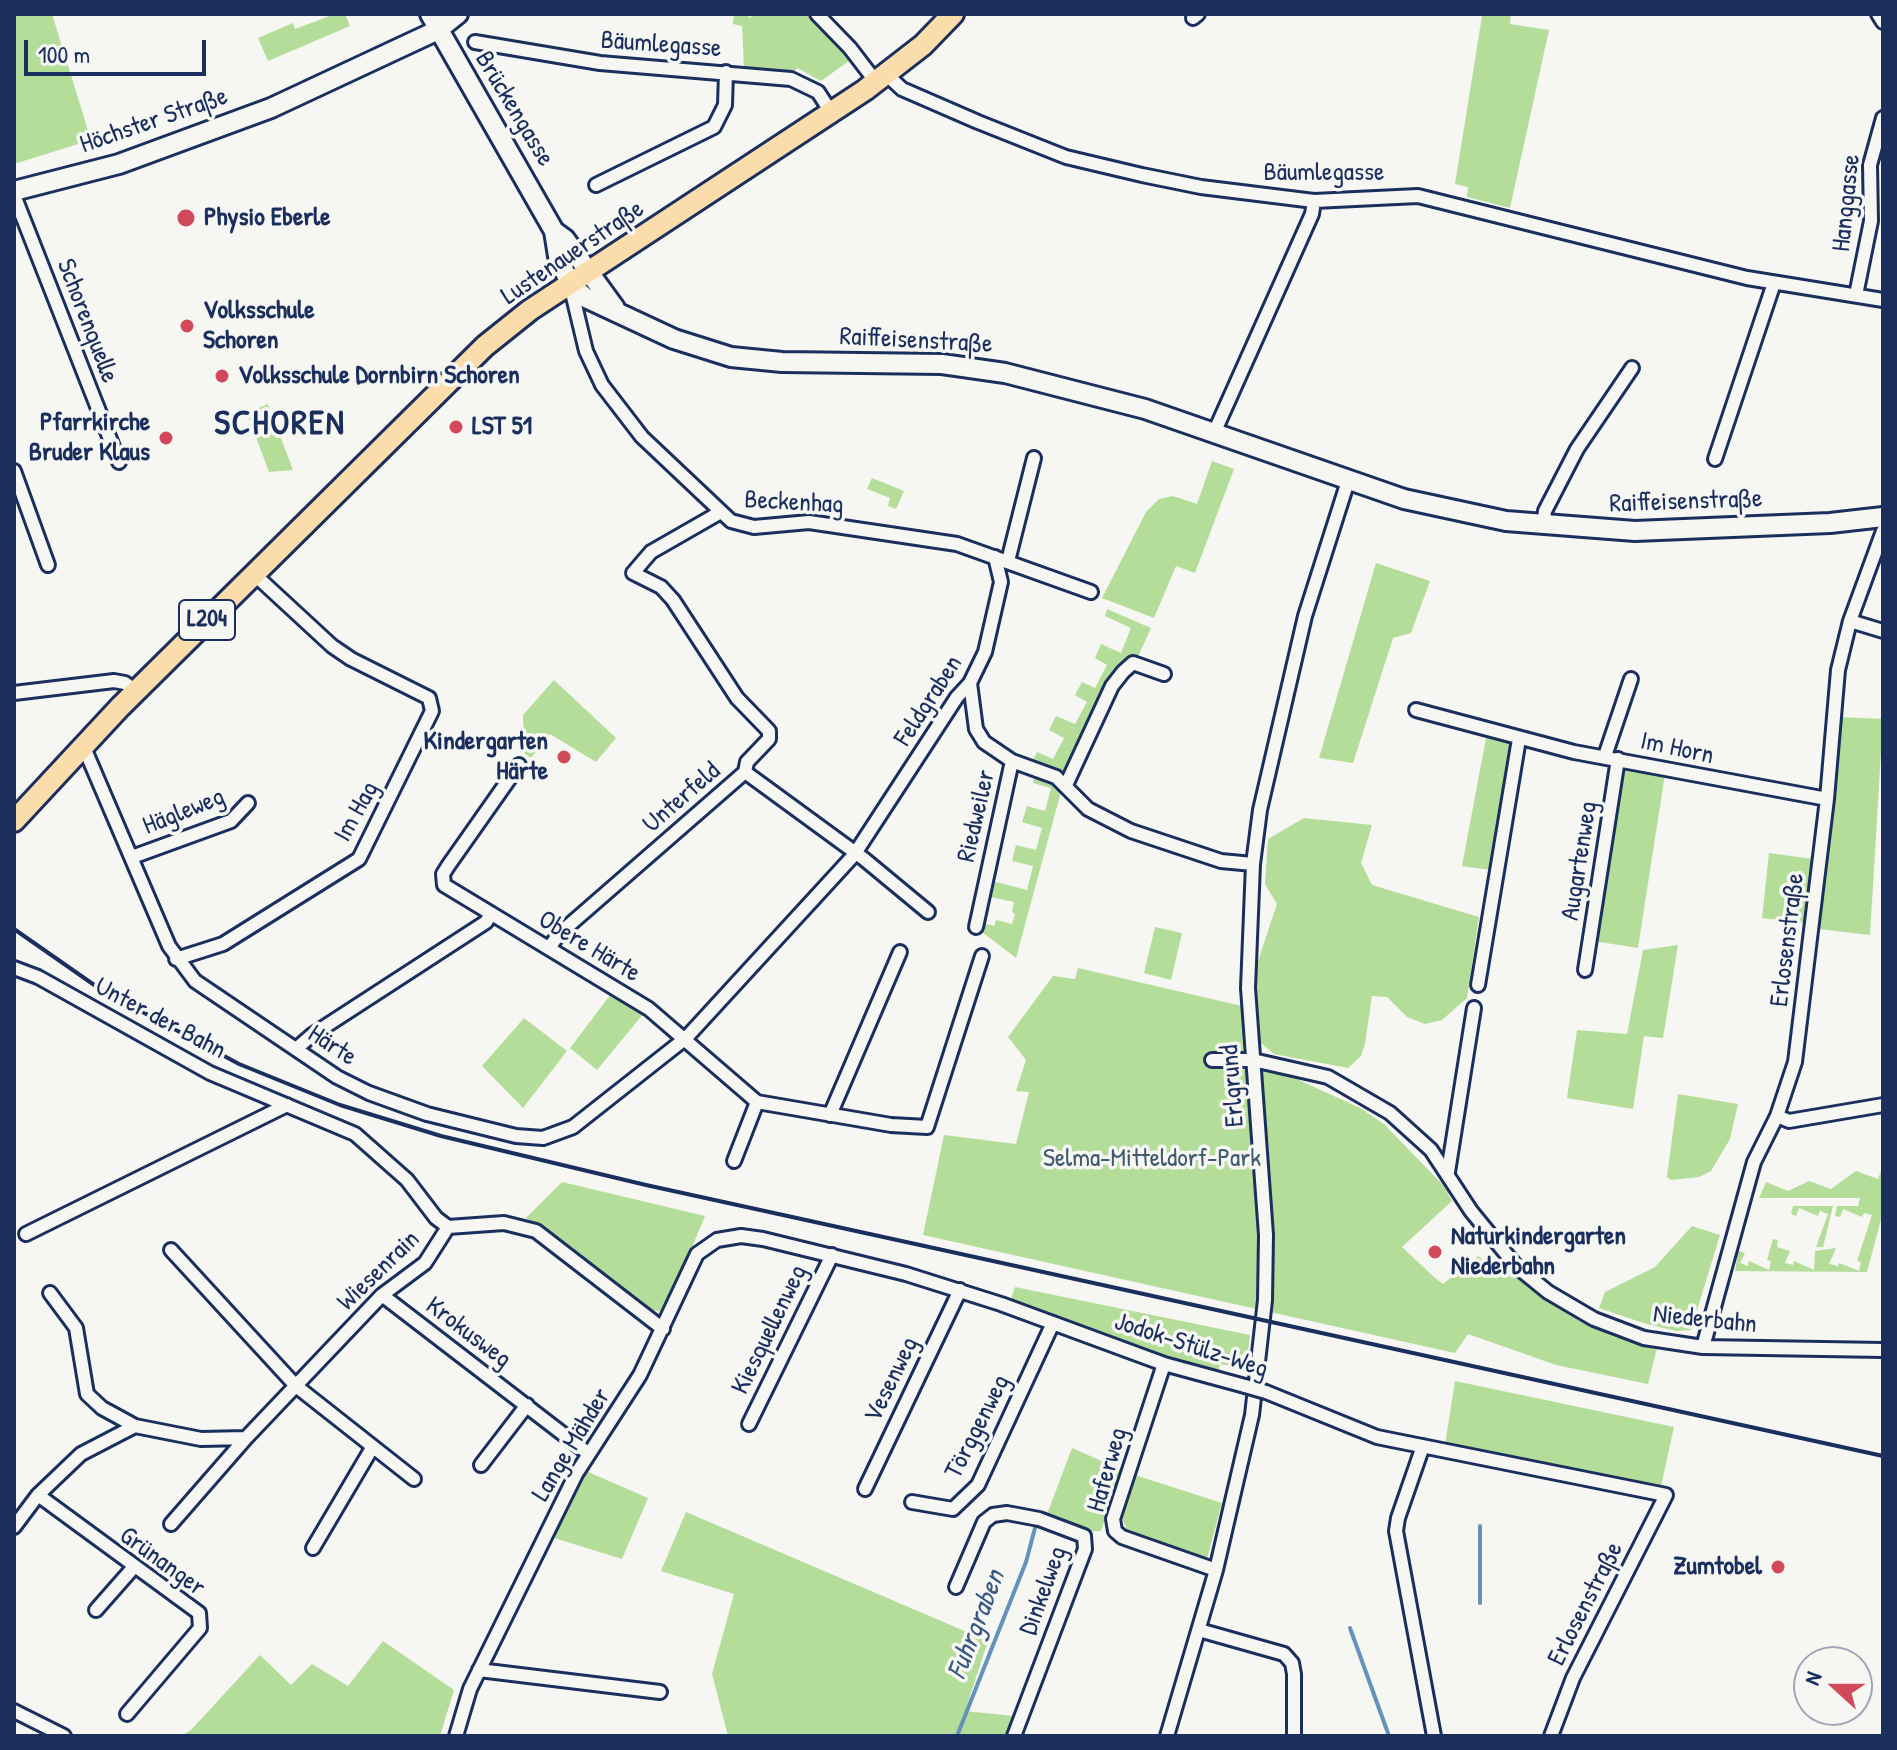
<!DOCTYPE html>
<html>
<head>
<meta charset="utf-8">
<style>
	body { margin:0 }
	#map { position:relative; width:1897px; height:1750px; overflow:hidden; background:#f6f6f2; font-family:"Patrick Hand",sans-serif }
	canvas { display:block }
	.frame { position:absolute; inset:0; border:16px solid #1b2f5e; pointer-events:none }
	.north { position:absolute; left:1793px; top:1646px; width:80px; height:80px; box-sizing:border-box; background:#f6f6f2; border:2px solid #9ea6b7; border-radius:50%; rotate:291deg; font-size:22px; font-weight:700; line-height:32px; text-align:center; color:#1b2f5e }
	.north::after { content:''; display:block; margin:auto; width:28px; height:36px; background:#d1495b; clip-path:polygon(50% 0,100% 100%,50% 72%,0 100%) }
	.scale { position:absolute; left:24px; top:40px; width:182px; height:36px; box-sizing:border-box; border:4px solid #1b2f5e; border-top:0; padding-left:10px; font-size:24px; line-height:28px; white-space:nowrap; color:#1b2f5e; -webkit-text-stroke:6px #f6f6f2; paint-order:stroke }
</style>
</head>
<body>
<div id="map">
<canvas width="1897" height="1750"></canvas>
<div class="frame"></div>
<div class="north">N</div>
<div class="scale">100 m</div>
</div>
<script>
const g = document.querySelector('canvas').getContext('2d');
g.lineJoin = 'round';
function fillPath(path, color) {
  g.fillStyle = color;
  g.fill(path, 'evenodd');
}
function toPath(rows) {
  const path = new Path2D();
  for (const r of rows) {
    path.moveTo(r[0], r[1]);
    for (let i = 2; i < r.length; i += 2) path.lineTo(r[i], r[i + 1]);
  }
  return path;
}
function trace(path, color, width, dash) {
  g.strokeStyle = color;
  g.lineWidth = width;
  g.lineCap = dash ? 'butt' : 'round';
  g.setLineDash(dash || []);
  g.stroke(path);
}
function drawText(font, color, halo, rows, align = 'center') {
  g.font = font + ' "Patrick Hand",sans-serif';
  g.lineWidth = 7;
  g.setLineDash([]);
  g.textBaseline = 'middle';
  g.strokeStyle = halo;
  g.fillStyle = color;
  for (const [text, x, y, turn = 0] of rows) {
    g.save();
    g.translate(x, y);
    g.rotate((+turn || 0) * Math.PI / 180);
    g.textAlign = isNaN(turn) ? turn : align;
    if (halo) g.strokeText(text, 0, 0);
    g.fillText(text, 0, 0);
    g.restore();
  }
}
fillPath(toPath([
	[14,14,52,14,91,140,14,164],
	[335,14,345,14,350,26,268,61,258,38,293,23,295,29],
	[734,14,746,14,750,18,754,14,813,14,853,58,821,81,797,68,795,71,744,67,742,26,733,24],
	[1511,14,1510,24,1549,30,1510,208,1467,197,1468,187,1455,184,1482,16],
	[268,404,293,470,269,472,247,413],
	[1212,461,1234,469,1195,573,1176,566,1154,618,1102,598,1146,512,1159,499,1173,496,1197,504],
	[872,478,904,491,896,509,888,506,890,498,867,489],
	[1376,563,1430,581,1411,633,1393,638,1353,763,1319,758],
	[1107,609,1151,628,1137,659,1127,660,1066,776,1032,762,1037,752,1053,759,1064,738,1049,730,1056,716,1075,724,1087,702,1075,695,1082,682,1095,688,1107,665,1095,658,1101,644,1121,653,1131,628,1105,616],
	[554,680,616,738,596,762,550,734,531,758,524,753,523,715],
	[1841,717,1883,719,1870,935,1819,929],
	[1486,738,1513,744,1491,870,1462,866],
	[1629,766,1665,774,1638,948,1593,941,1620,772],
	[1035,774,1062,788,1016,958,978,929,979,922,994,926,996,920,1012,924,1015,914,1012,912,1014,902,986,896,989,866,996,868,992,881,1027,890,1033,866,1012,861,1016,845,1036,850,1042,828,1022,822,1027,806,1045,811,1051,788,1033,783],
	[1304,818,1372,825,1361,863,1372,885,1479,917,1467,998,1442,1020,1425,1024,1407,1017,1387,997,1372,996,1365,1044,1361,1056,1348,1068,1274,1054,1257,1040,1255,970,1277,904,1265,884,1268,839],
	[1769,853,1812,859,1804,923,1762,918],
	[1155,927,1182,933,1171,980,1144,973],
	[1678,945,1663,1038,1644,1036,1633,1109,1567,1098,1577,1030,1627,1034,1643,950],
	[1078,968,1242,1006,1243,1051,1238,1052,1239,1069,1288,1075,1360,1108,1384,1124,1443,1185,1452,1201,1402,1247,1434,1277,1443,1284,1478,1256,1500,1274,1504,1269,1579,1321,1615,1337,1657,1348,1648,1384,1556,1365,1468,1334,1455,1353,923,1235,944,1135,1016,1144,1029,1092,1016,1091,1026,1060,1008,1037,1053,976,1075,979],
	[611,994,644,1013,597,1070,570,1048],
	[524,1018,567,1051,523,1108,482,1066],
	[1678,1094,1738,1104,1730,1139,1711,1171,1699,1177,1671,1180,1667,1177],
	[1883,1166,1883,1212,1867,1272,1735,1271,1738,1251,1745,1253,1740,1263,1748,1266,1749,1261,1769,1270,1771,1261,1767,1260,1773,1239,1778,1240,1777,1247,1790,1251,1785,1263,1793,1265,1794,1261,1814,1270,1815,1251,1836,1248,1829,1264,1838,1266,1839,1263,1859,1271,1861,1262,1857,1261,1872,1215,1864,1213,1862,1217,1843,1209,1840,1217,1835,1216,1837,1206,1858,1206,1860,1198,1759,1198,1766,1182,1788,1191,1809,1181,1831,1189,1856,1171,1878,1179],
	[562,1182,705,1216,670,1300,661,1311,648,1310,526,1218],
	[1793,1206,1833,1206,1823,1247,1816,1247,1828,1214,1820,1211,1818,1216,1799,1208,1796,1216,1791,1214],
	[1692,1226,1720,1235,1691,1330,1676,1331,1643,1323,1599,1308,1605,1292,1655,1267],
	[1015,1287,1250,1335,1246,1368,1220,1364,1218,1373,1182,1363,1010,1302],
	[1455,1381,1674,1427,1661,1486,1445,1445],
	[1072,1448,1122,1470,1101,1531,1082,1531,1046,1517],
	[586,1471,648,1498,622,1559,551,1537,567,1502],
	[1135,1475,1222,1503,1207,1559,1127,1531,1121,1515],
	[686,1512,988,1641,965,1711,1014,1716,1005,1736,728,1736,712,1674,734,1594,661,1571],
	[383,1641,454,1690,440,1736,181,1736,191,1730,260,1655,291,1685,312,1664,348,1686]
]), '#b5dd9a');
trace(toPath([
	[1480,1526,1480,1603],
	[1350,1628,1389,1736],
	[957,1736,1026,1562,1035,1528]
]), '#6592ba', 4);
const street = toPath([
	[817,14,850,48,876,82],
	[1878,14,1883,22],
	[1193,18,1198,14],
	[475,42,600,63,791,79,818,92,831,112],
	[886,74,902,89,978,122,1066,157,1142,175,1201,187,1314,201,1418,196,1747,278,1883,300],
	[596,185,714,127,725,105,726,72],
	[14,195,119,462],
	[570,284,586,351,602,385,642,437,731,521,754,527,809,522,957,544,1091,592],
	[1856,295,1871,221,1870,165,1883,118],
	[1214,433,1312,214,1314,201],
	[1715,459,1774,283],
	[14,471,48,565],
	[1543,526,1545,511,1577,449,1632,368],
	[1008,561,1034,458],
	[1850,621,1883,631],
	[970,683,976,729,984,742,1012,761,1056,777,1088,809,1131,831,1221,861,1253,864],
	[14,693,114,681,125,683,136,691],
	[1416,710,1574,752,1827,799],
	[83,745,169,946,195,981,337,1077,369,1093,427,1114,516,1136,543,1138,573,1127,686,1038,854,855,957,697,970,683,985,652,1001,582,995,557],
	[1605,756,1631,679],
	[519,765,448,866,443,874,444,885,649,1009,757,1102,891,1125,927,1127,982,956],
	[745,772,864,859,928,912],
	[1066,785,1112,686,1123,672,1133,663,1164,674],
	[132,857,231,821,248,803],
	[976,927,1012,761],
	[549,948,559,934,745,772,747,762,769,739,769,731,737,698,673,600,661,587,633,573,651,552,719,513],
	[176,959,223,944,359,859,432,711,429,698,351,659,332,646,254,574],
	[14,968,38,977,210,1073,355,1134,407,1180,436,1218,448,1227],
	[1585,970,1618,759],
	[1478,985,1519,739],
	[296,1049,312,1035,486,922,491,914],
	[1212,1060,1253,1060,1328,1077,1390,1113,1431,1150,1471,1211,1516,1266,1548,1292,1594,1319,1644,1338,1703,1347,1883,1350],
	[830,1115,900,952],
	[1777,1116,1789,1121,1883,1105],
	[734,1161,757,1102],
	[1448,1172,1474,1008],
	[26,1234,287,1105],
	[171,1250,296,1386,414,1479],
	[50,1293,76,1328,87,1394,102,1408,135,1426],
	[382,1295,589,1454],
	[1703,1347,1754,1162,1777,1116,1795,1062,1827,799,1838,670,1850,621,1883,531],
	[1164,1364,1113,1519,1115,1531,1122,1537,1216,1570],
	[1266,1392,1377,1437,1666,1495,1573,1678,1551,1736],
	[749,1424,832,1255],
	[1423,1446,1398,1518,1396,1531,1434,1736],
	[481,1465,527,1405],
	[865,1489,960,1290],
	[38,1495,199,1613,200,1628,127,1714],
	[912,1502,953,1509,978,1485,1053,1323],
	[171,1524,246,1438],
	[14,1527,38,1495,81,1454,135,1426,201,1439,246,1438,382,1295,425,1263,448,1227,504,1223,536,1231,663,1329],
	[313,1548,372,1448],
	[956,1587,984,1522,993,1515,1007,1513,1039,1519,1084,1536,1085,1549,1014,1736],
	[96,1610,133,1568],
	[1199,1630,1284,1654,1292,1663,1294,1674,1294,1736],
	[479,1670,660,1692],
	[14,1711,64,1736],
	[456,1736,470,1689,576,1474,640,1375,697,1254,717,1240,741,1236,763,1239,906,1274,1001,1304,1164,1364,1245,1386],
	[1167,1736,1216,1570,1252,1415,1265,1300,1266,1235,1248,988,1253,864,1260,810,1305,616,1348,481]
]);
const secondary = toPath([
	[430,14,554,231,565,239,615,308],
	[14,191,119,164,271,108,438,30,458,14],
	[554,231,558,256,570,284,586,298,674,339,731,357,782,362,942,364,1005,373,1145,409,1404,499,1506,521,1635,531,1830,523,1883,517]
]);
const primary = toPath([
	[14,821,120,707,485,346,530,310,865,90,923,45,953,14]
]);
trace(street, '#1b2f5e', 18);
trace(secondary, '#1b2f5e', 24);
trace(primary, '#1b2f5e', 26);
trace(street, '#f6f6f2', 12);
trace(secondary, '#f6f6f2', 18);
trace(primary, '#fbdcab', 20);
trace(toPath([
	[14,929,100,989,239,1064,340,1105,441,1136,646,1185,1883,1456]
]), '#1b2f5e', 4);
const streetBridge = toPath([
	[1245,1386,1266,1392]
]);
trace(streetBridge, '#1b2f5e', 18, []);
trace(streetBridge, '#f6f6f2', 12);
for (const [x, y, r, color] of [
	[186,218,10,"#d1495b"],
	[187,326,8,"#d1495b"],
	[222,376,8,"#d1495b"],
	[456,427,8,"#d1495b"],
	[166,438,8,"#d1495b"],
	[564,757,8,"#d1495b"],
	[1435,1252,8,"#d1495b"],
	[1778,1567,8,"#d1495b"]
]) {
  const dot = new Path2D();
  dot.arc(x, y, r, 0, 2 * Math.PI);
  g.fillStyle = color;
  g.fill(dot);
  trace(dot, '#f6f6f2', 3);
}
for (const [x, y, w] of [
	[207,620,56]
]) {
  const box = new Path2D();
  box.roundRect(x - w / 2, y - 20, w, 40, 6);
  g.fillStyle = '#f6f6f2';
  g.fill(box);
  trace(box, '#1b2f5e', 2);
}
drawText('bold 24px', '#1b2f5e', null, [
	["L204",207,620]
]);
drawText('26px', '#1b2f5e', '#f6f6f2', [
	["Bäumlegasse",661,45,4],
	["Brückengasse",514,109,59],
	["Höchster Straße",154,121,-19],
	["Bäumlegasse",1324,173],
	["Hanggasse",1847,203,-84],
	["Lustenauerstraße",573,253,-34],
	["Schorenquelle",87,321,69],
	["Raiffeisenstraße",916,341,3],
	["Raiffeisenstraße",1686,502,-2],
	["Beckenhag",794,503,3],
	["Feldgraben",929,701,-57],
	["Im Horn",1677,749,12],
	["Unterfeld",682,798,-41],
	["Hägleweg",184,812,-22],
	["Im Hag",357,812,-61],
	["Riedweiler",977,816,-77],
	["Augartenweg",1580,861,-81],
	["Erlosenstraße",1788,940,-83],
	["Obere Härte",589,947,31],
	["Unter der Bahn",160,1019,28],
	["Härte",332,1046,33],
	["Erlgrund",1233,1086,-94],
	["Wiesenrain",379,1271,-44],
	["Niederbahn",1705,1320,6],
	["Kiesquellenweg",770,1330,-64],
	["Krokusweg",468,1333,37],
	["Jodok-Stülz-Weg",1191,1346,18],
	["Vesenweg",892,1380,-64],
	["Törggenweg",978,1427,-63],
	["Lange Mähder",572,1445,-59],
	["Haferweg",1108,1470,-74],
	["Grünanger",162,1562,36],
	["Dinkelweg",1044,1591,-70],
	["Erlosenstraße",1586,1604,-63]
]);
drawText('bold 26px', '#1b2f5e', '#f6f6f2', [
	["Physio Eberle",204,218],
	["Volksschule",203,311],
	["Schoren",203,341],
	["Volksschule Dornbirn Schoren",238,376],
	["Pfarrkirche",150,423,"right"],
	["Bruder Klaus",150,453,"right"],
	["LST 51",472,427],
	["Kindergarten",548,742,"right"],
	["Härte",548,772,"right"],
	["Naturkindergarten",1451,1237],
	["Niederbahn",1451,1267],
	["Zumtobel",1762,1567,"right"]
], 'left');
drawText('26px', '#425a6d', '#f6f6f2', [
	["Selma-Mitteldorf-Park",1152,1159]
]);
drawText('italic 28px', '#3a5884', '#f6f6f2', [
	["Fuhrgraben",977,1625,-69]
]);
g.letterSpacing = '2px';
drawText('bold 34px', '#1b2f5e', '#f6f6f2', [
	["SCHOREN",280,425]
]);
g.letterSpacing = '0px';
</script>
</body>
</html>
